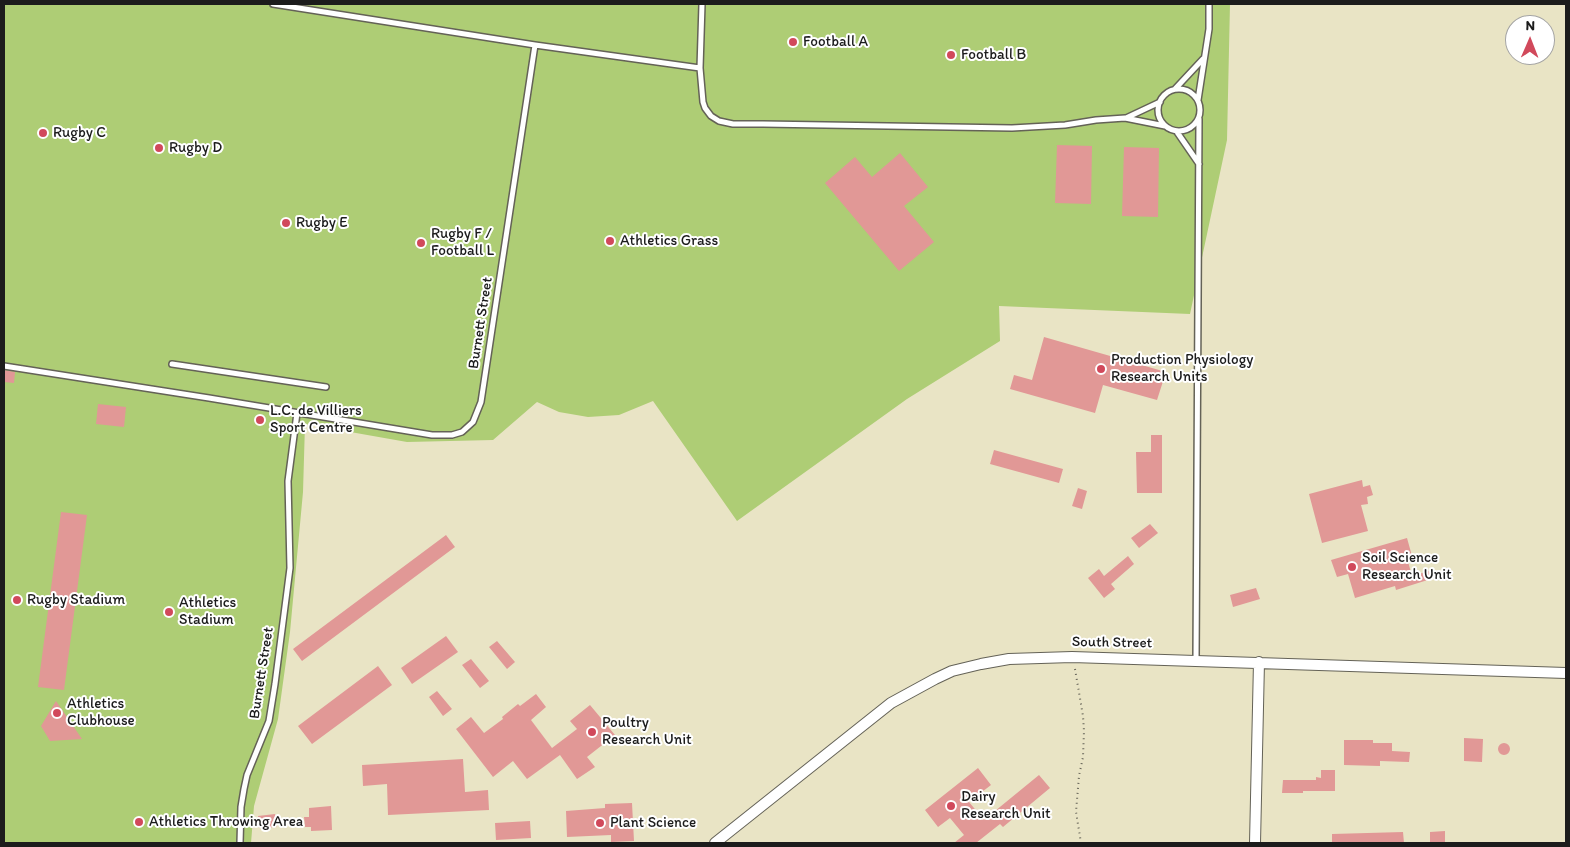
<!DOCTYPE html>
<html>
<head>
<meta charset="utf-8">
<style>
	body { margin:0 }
	#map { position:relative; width:1570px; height:847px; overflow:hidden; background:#e9e4c5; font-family:Itim,sans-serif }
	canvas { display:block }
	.frame { position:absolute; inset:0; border:5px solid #1c1c1c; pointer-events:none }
	.north { position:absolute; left:1505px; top:15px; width:50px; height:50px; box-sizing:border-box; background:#fff; border:1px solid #a4a4a4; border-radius:50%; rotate:1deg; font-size:14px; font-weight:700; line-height:20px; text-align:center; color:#1c1c1c }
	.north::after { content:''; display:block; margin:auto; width:18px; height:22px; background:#d1495b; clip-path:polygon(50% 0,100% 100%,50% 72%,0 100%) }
</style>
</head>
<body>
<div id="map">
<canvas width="1570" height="847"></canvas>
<div class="frame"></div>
<div class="north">N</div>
</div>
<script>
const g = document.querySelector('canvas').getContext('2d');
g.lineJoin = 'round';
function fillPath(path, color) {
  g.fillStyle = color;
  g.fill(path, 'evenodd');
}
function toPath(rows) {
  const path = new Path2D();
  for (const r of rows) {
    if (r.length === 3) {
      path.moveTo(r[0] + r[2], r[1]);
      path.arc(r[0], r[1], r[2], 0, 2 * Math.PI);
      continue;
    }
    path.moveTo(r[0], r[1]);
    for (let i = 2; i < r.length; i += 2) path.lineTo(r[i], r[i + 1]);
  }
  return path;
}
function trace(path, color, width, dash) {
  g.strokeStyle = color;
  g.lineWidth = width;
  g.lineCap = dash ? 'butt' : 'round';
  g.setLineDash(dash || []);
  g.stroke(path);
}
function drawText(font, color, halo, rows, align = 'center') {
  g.font = font + ' Itim,sans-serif';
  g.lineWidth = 4;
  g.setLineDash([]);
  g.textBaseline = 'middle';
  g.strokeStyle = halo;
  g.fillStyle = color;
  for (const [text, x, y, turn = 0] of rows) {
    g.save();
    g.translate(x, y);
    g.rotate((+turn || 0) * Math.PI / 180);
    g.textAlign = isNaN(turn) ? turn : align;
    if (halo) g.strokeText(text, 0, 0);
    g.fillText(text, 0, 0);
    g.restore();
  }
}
fillPath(toPath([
	[4,4,1230,4,1227,140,1190,314,999,306,1000,341,907,399,737,521,653,401,619,415,588,417,559,412,537,402,493,440,407,442,305,424,303,492,290,632,278,719,254,806,251,843,4,843]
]), '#aecd75');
fillPath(toPath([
	[1057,145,1092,146,1091,204,1055,203],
	[1124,147,1159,148,1158,217,1122,216],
	[900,153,928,187,904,206,934,242,899,271,825,183,855,157,872,177],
	[1044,337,1166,372,1157,400,1103,385,1095,413,1010,389,1014,375,1032,380],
	[4,370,15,372,14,383,4,382],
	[98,404,126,407,124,427,96,424],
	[1151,435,1162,435,1162,493,1137,493,1136,452,1151,452],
	[994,450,1063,469,1059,483,990,464],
	[1362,480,1363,487,1370,485,1373,495,1367,497,1368,504,1361,505,1368,531,1322,543,1309,494],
	[1078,488,1087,491,1082,509,1072,506],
	[61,512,87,515,64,690,38,687],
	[1150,524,1158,533,1139,548,1131,538],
	[446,535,455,547,302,661,293,649],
	[1407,538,1412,556,1407,558,1412,576,1432,570,1434,578,1396,590,1395,586,1355,598,1348,574,1337,577,1331,560],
	[1128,556,1134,564,1111,584,1115,589,1104,598,1088,578,1099,569,1104,576],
	[1256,588,1260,599,1233,607,1230,595],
	[446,636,458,652,412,684,401,668],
	[497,641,515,662,507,669,489,647],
	[471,659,489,681,480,688,462,665],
	[378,666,392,685,312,744,298,726],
	[437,691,452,709,443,716,429,697],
	[536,694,546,707,531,720,552,748,577,729,570,721,590,705,615,735,587,757,595,767,577,779,560,755,527,779,513,761,493,777,456,729,471,717,484,733,503,719,502,717,518,704,520,706],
	[56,701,82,739,50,741,41,726],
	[1464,738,1483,739,1482,762,1464,761],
	[1344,740,1373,740,1373,743,1392,743,1392,751,1410,752,1409,762,1380,761,1380,766,1344,765],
	[1504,749,6],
	[463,759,465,792,488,790,489,810,388,815,387,784,363,786,362,765],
	[978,768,991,785,969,802,984,820,1039,775,1050,788,1003,827,1000,824,976,843,954,843,964,835,950,818,938,827,925,810],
	[1321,770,1335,770,1335,791,1303,791,1303,793,1282,793,1283,780,1316,780,1316,777,1321,778],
	[632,803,634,841,611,842,611,835,567,837,566,811,605,808,605,804],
	[331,806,332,830,311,831,311,827,305,827,304,817,309,817,309,808],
	[275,814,277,827,259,828,258,816],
	[530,821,531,838,496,840,495,823],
	[1445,831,1445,843,1430,843,1430,832],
	[1403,832,1404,843,1332,843,1332,834]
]), '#e19896');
const service = toPath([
	[273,4,535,45,700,68],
	[702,4,700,68,703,102,705,108,711,116,719,121,733,124,763,124,1012,128,1065,125,1096,120,1125,118,1165,126],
	[1179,110,21],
	[1175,89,1203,59],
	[1198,100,1209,29,1209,4],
	[1126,118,1160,102],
	[1177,132,1199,164],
	[172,364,326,387],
	[4,366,209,398,432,435,452,435,462,432,473,422,481,402,535,45],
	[1196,660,1199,119],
	[240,843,241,807,244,789,247,775,269,721,275,684,290,568,288,481,297,413]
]);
const minor = toPath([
	[715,843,891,703,935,679,952,671,981,664,1009,659,1072,657,1566,673],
	[1255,843,1259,662]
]);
trace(service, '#646257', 8);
trace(minor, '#646257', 12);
trace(toPath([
	[1075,669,1083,716,1084,731,1083,757,1079,776,1076,812,1081,843]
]), '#646257', 2, [1, 4]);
trace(service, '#fff', 5);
trace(minor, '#fff', 10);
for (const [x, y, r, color] of [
	[793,42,5,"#d1495b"],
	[951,55,5,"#d1495b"],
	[43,133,5,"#d1495b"],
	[159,148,5,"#d1495b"],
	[286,223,5,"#d1495b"],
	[610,241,5,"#d1495b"],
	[421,243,5,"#d1495b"],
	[1101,369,5,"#d1495b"],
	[260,420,5,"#d1495b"],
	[1352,567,5,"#d1495b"],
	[17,600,5,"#d1495b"],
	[169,612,5,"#d1495b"],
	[57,713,5,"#d1495b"],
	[592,732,5,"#d1495b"],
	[951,806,5,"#d1495b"],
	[139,822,5,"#d1495b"],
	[600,823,5,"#d1495b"]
]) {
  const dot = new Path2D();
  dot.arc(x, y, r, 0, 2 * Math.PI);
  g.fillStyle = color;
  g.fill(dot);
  trace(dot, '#fff', 2);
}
drawText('15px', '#1c1c1c', '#fff', [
	["Football A",803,42],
	["Football B",961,55],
	["Rugby C",53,133],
	["Rugby D",169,148],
	["Rugby E",296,223],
	["Rugby F /",431,234],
	["Football L",431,251],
	["Athletics Grass",620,241],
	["Production Physiology",1111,360],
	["Research Units",1111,377],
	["L.C. de Villiers",270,411],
	["Sport Centre",270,428],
	["Soil Science",1362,558],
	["Research Unit",1362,575],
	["Rugby Stadium",27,600],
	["Athletics",179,603],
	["Stadium",179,620],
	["Athletics",67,704],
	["Clubhouse",67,721],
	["Poultry",602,723],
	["Research Unit",602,740],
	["Dairy",961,797],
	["Research Unit",961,814],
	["Athletics Throwing Area",149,822],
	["Plant Science",610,823]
], 'left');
drawText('15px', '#1c1c1c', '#fff', [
	["Burnett Street",481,323,-81],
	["South Street",1112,643,1],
	["Burnett Street",262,673,-81]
]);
</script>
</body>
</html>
